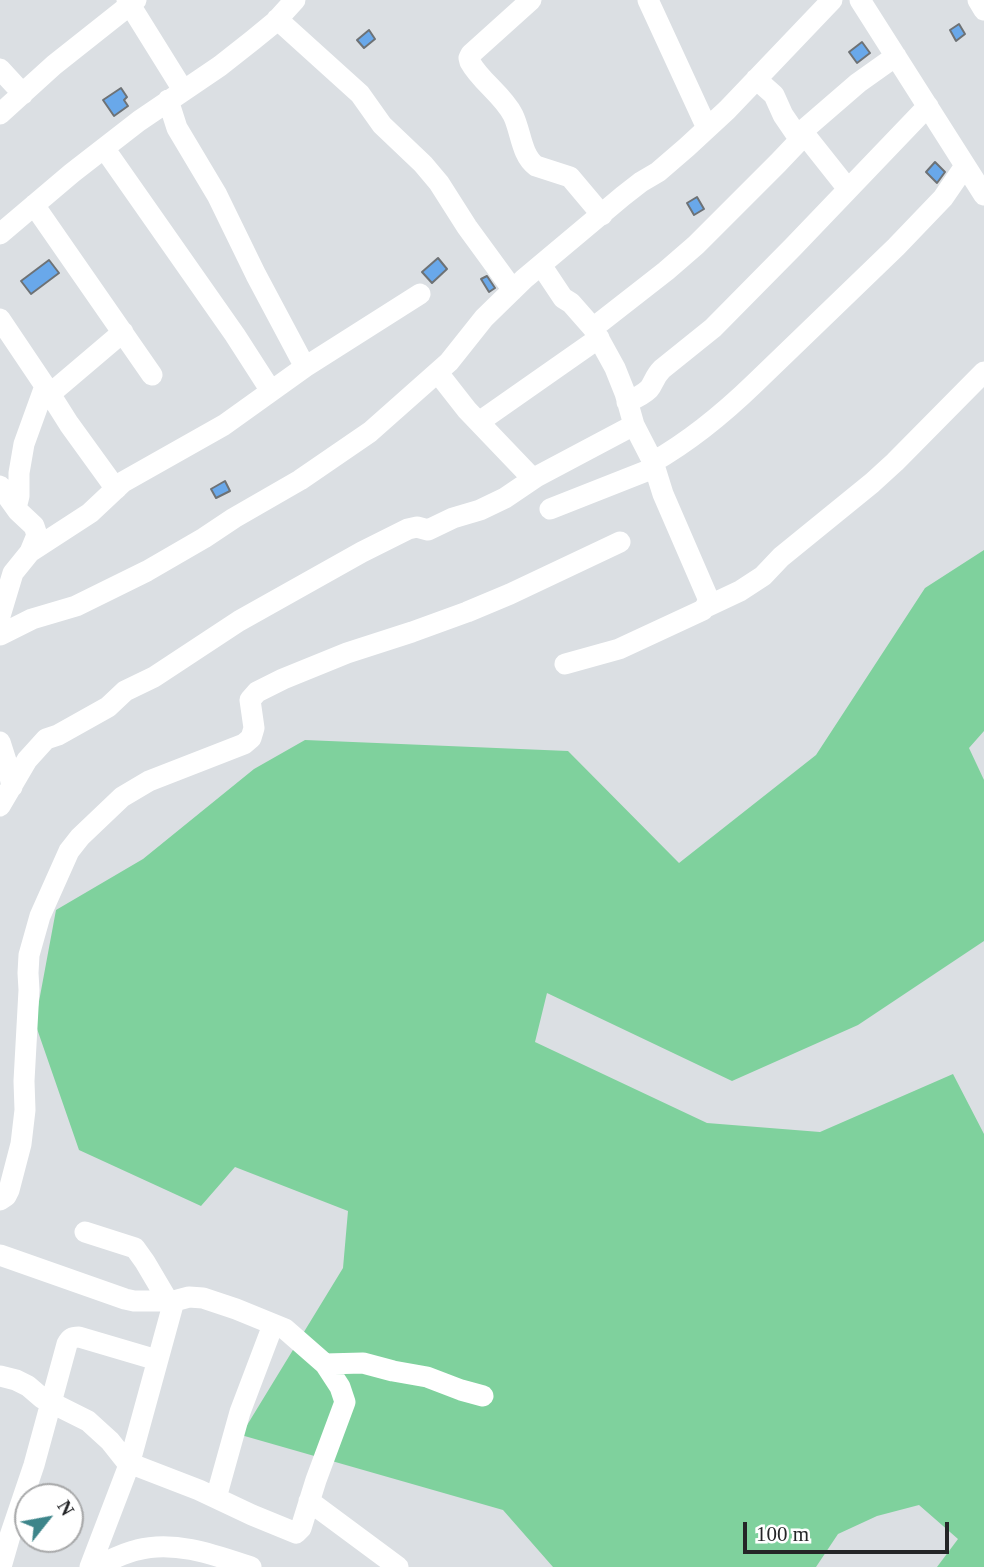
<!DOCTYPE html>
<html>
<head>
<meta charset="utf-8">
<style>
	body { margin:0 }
	#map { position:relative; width:984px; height:1567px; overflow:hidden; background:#dbdfe3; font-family:"Times New Roman",serif }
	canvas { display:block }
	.north { position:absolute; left:14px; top:1483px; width:70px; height:70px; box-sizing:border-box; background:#fff; border:2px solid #a7a8a9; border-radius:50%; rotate:59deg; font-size:19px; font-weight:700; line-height:28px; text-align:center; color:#242527 }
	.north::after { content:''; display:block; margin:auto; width:24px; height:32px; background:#3d858a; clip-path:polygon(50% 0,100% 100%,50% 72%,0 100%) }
	.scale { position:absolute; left:743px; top:1522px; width:206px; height:32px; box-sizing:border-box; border:4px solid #242527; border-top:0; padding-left:9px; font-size:21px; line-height:24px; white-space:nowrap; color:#242527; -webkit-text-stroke:5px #fff; paint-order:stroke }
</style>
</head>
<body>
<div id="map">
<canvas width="984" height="1567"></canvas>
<div class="north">N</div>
<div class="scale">100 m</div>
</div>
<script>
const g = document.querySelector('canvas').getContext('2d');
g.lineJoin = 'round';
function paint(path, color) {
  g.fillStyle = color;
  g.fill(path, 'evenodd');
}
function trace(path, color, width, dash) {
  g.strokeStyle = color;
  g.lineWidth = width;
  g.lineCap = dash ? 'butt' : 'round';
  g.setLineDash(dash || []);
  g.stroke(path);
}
paint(new Path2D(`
	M984,550V731L969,748L984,780V941L858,1025L732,1081L547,993L535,1042L707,1123L820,1132L953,1074L984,1134V1567H937L958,1539L919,1505L877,1516L838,1534L816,1567H553L503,1510L241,1435L343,1268L348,1211L235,1167L201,1206L79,1150L35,1023L56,910L143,859L254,769L305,740L568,751L679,863L816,755L925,588Z`), '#7fd19d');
const building = new Path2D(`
	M959,24L965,34L956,41L950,30Z
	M369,30L375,39L364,48L357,40Z
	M862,42L870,53L857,63L849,52Z
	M121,88L127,97L124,100L128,106L114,116L103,100Z
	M935,162L945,172L937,183L926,172Z
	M697,197L704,209L694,215L687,203Z
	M438,258L447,269L432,283L422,272Z
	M49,260L59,273L31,294L21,281Z
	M487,276L495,288L489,292L481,279Z
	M225,481L230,491L216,498L211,489Z`);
paint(building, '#69a8ea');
trace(building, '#6e7275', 2);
trace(new Path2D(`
	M127,0L183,90
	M531,0L471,54L469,58L470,62C481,82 502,94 513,115C521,131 521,155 536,166L570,177L602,215
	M648,0L707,128
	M860,0L984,195
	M978,0L984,10
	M277,19L360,94L382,125L423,164L439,183L467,227L513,290
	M0,69L23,94
	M756,79L774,95L783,115L798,137
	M168,100L177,128L217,195L256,275L305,367
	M0,114L54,65L136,0
	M802,131L848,189
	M104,148L235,335L271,391
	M34,205L152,375
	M0,234L72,173L139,121L220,66L253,40L275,22L295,0
	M541,265L563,298L571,303L593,328L615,368L625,393L634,425L653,462L663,494L708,598L707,604L703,610L619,649L565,664
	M0,319L45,386L24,444L19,473V496L16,508
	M593,328L666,271L696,245L778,163L797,143L799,134L858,83L896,56
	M438,373L467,410L533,479
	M45,386L69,424L116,489
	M50,394L123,332
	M627,402C634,399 643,395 649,389C654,383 654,377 662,369L713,328L793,247L928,106
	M479,422L599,338
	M653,462C690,441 724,413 755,383L896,247L943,198L965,166
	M0,486L18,511L34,526L37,535L30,552L13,573L0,616
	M550,509L654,468
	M30,552L90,513L123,482L224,425L305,367L420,294
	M706,607L740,591L763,576L781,557L872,483L895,462L984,372
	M0,635L32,619L76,606L147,571L204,538L234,518L300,480L370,432L449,362L484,318L524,279L623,196L641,182L658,172L687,147L727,110L832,0
	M0,742L8,767L12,787
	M0,806L27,760L46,739L58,735L108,707L125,691L154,677L239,621L362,552L408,529L417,527L428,530L453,518L480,510L505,498L536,477L634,425
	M0,1200L6,1196L9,1190L21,1144L25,1110L24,1081L29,990L28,973L29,955L40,916L69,851L80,837L122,797L149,781L244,744L251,738L254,728L250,700L257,692L283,679L347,653L412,632L467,612L510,594L620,542
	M85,1232L135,1248L145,1262L168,1301
	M0,1255L125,1299L134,1301H174L189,1297L203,1298L236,1309L285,1329L325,1364L340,1387L345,1402L316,1480L301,1528L296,1533L252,1515L199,1490L129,1463
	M325,1364L363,1363L393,1371L427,1377L461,1390L483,1396
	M0,1376L16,1380L28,1386L42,1398L88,1421L110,1441L129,1465
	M216,1498L240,1412L273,1325
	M309,1501L398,1567
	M1,1567L9,1539L34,1465L67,1344C70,1338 72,1337 79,1337L157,1360
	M90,1567L129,1465L174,1301
	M95,1567C109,1561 123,1553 137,1550C175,1540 215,1555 251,1567`), '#fff', 21);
</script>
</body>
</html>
